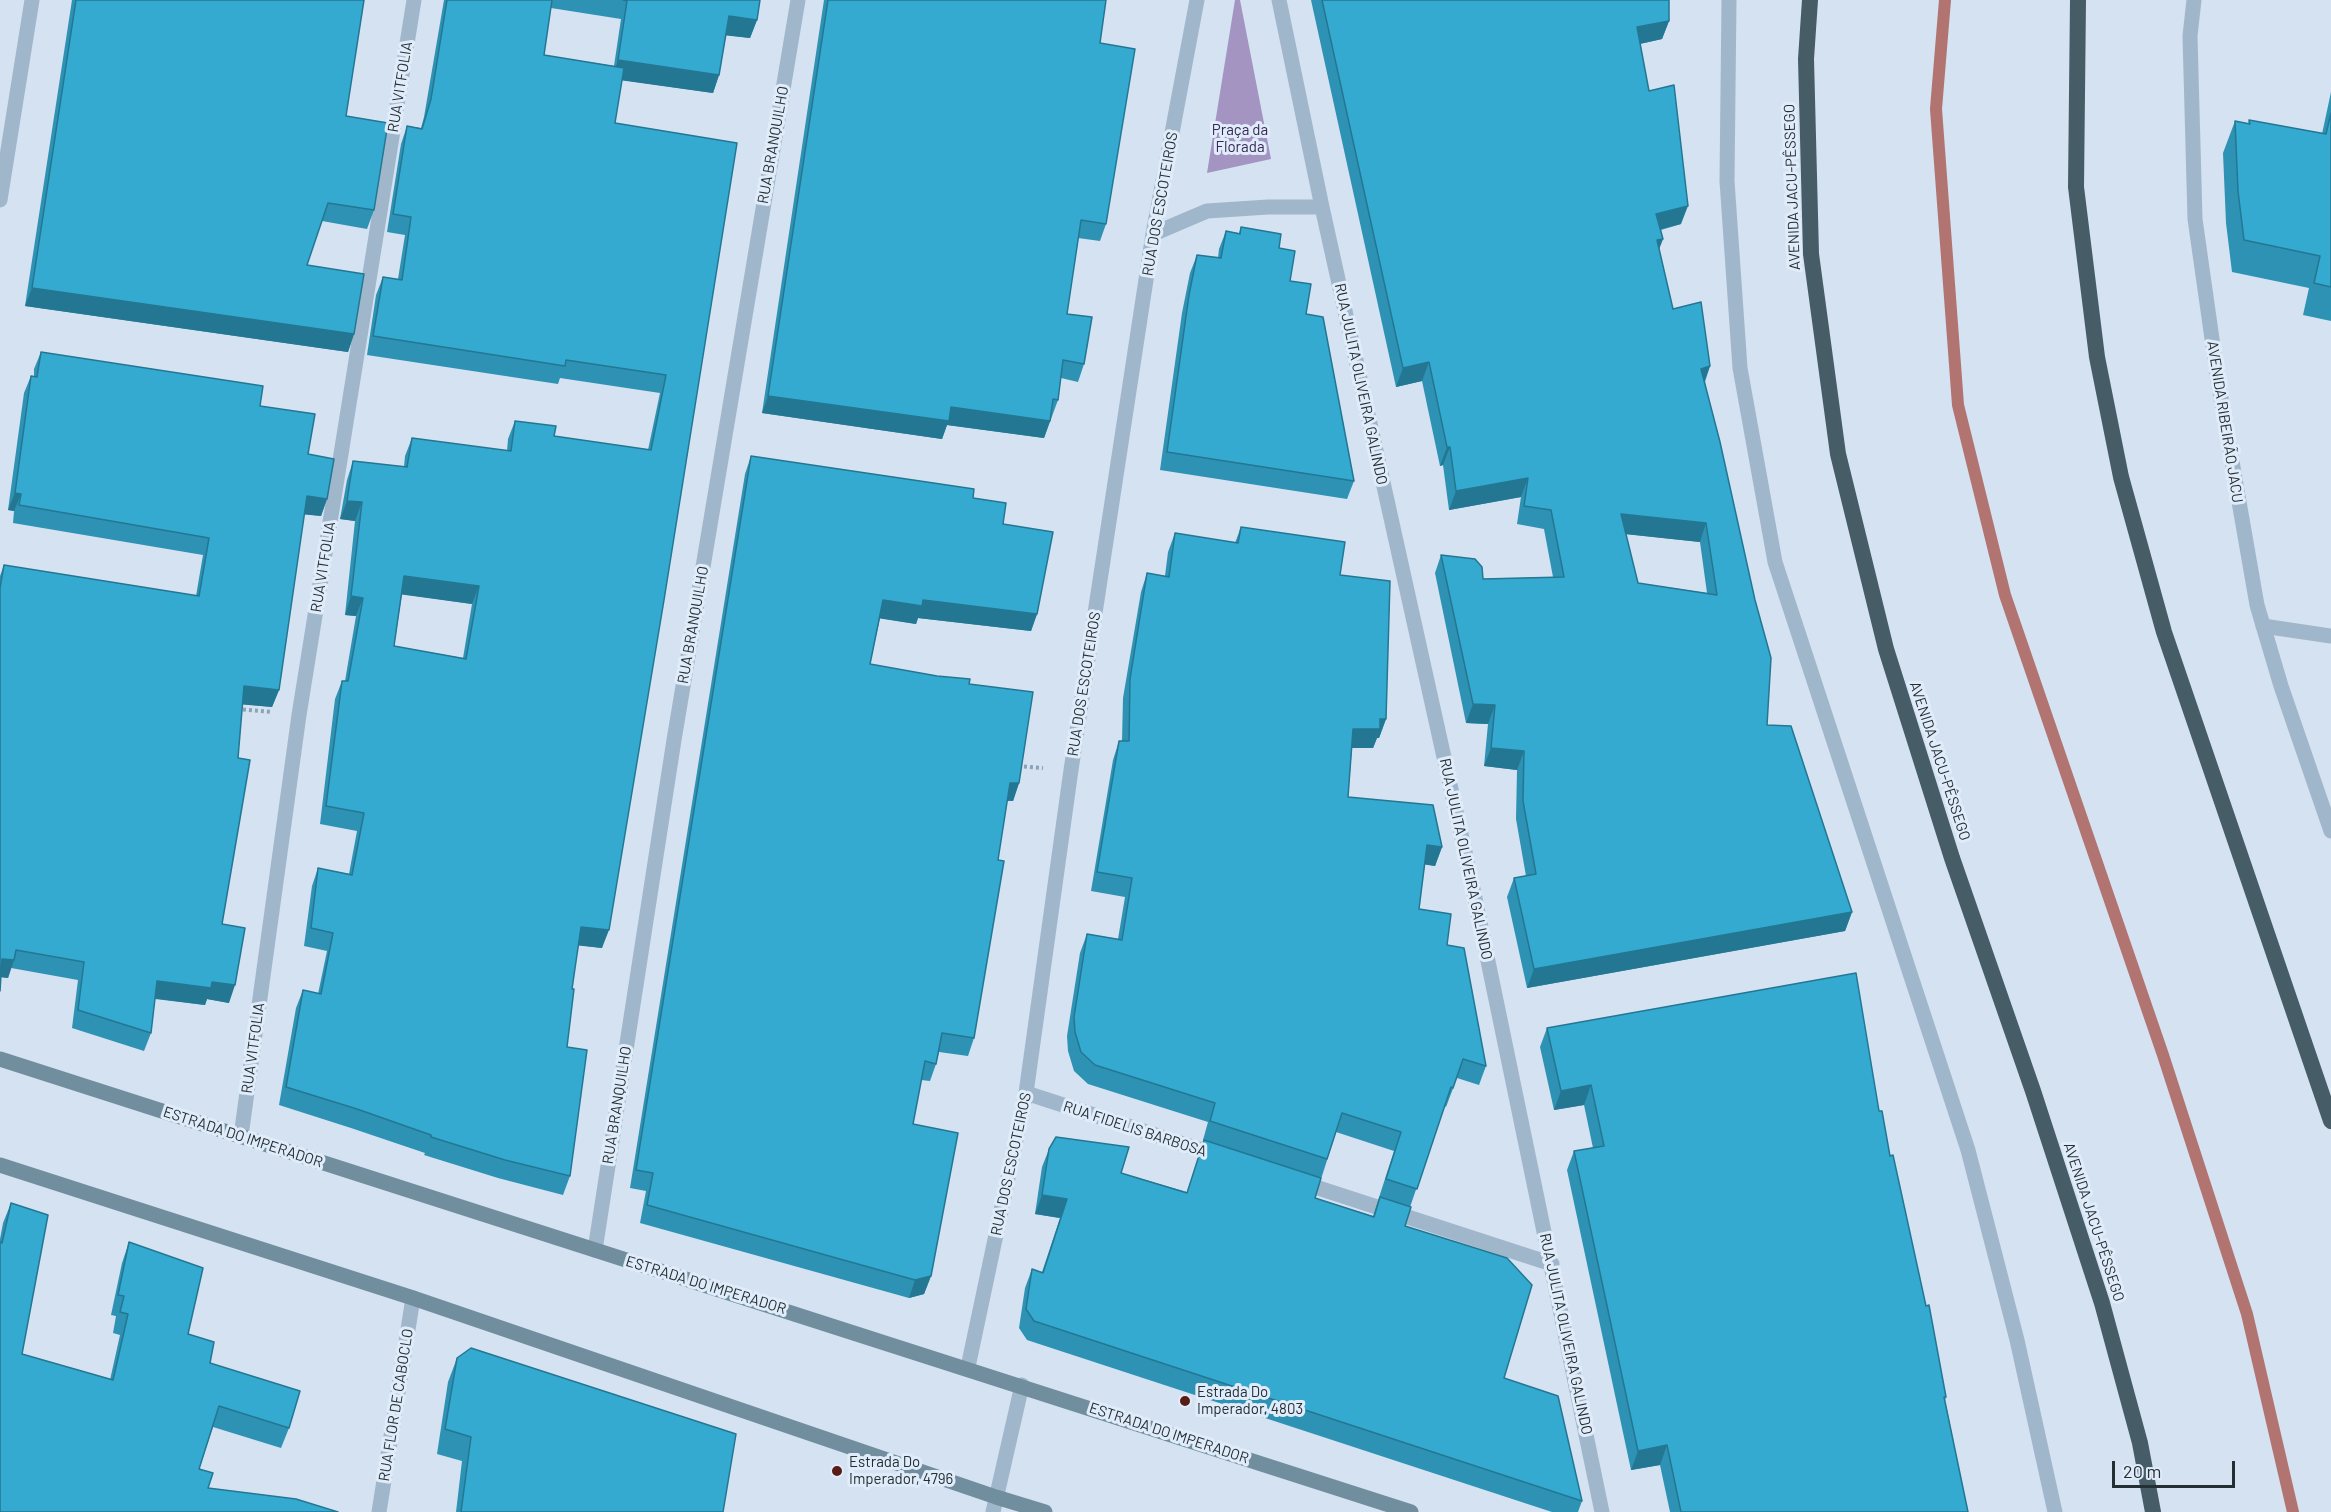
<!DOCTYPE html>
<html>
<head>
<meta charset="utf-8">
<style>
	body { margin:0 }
	#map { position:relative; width:2331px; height:1512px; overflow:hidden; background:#d4e2f2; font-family:Barlow,sans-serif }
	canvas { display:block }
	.scale { position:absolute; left:2112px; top:1461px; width:123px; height:27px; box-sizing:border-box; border:3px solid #242f34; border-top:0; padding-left:8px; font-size:18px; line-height:21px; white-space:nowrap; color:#242f34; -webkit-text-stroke:4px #e0ecfa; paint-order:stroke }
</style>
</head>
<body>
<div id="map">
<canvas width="2331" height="1512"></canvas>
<div class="scale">20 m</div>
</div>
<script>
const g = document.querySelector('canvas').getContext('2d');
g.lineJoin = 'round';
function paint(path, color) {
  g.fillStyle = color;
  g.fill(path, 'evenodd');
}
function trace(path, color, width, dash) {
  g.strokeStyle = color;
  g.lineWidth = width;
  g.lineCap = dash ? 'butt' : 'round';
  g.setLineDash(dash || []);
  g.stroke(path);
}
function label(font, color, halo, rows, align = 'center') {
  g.font = font + ' Barlow,sans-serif';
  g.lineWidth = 6;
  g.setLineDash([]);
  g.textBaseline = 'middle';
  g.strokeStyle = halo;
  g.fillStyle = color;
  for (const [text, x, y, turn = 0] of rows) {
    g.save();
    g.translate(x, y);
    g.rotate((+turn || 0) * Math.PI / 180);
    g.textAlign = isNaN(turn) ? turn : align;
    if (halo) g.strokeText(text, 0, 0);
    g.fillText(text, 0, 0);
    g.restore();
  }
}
paint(new Path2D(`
	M1235,0H1240L1271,159L1207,173Z`), '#a394c2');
trace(new Path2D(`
	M1945,0L1936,109L1958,405L2005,595L2163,1055L2247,1314L2293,1512`), '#b27471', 12);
trace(new Path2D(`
	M237,709L272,712
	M1018,766L1043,768`), '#8aa3b7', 4, [3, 3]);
trace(new Path2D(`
	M1279,0L1322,207L1471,879L1602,1512
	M0,200L32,0
	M1153,234L1207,211L1268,207H1322
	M2263,626L2331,636
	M1026,1093L1220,1156
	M241,1136L299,715L414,0
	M1300,1182L1552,1264
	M595,1250L674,740L798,0
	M968,1367L1026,1093L1071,770L1153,234L1197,0
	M379,1512L413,1298`), '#a0b7cb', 15);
trace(new Path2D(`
	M1729,0L1727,181L1740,368L1775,562L1968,1150L2017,1340L2055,1512
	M2194,0L2190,36L2195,219L2218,381L2257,605L2281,686L2331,831
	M993,1512L1022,1385`), '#a0b7cb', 15);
trace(new Path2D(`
	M0,1059C471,1210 942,1358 1411,1512
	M0,1165L413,1298L996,1497L1045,1512`), '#718e9e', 15);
trace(new Path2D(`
	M1810,0L1806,59L1811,254L1838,454L1886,649L1952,858L2033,1091L2102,1303L2140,1443L2153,1512
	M2078,0L2076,187L2097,357L2121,477L2164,632L2331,1121`), '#465c67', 16);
paint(new Path2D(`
	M72,0H364L346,116L374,210L367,229L322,221L307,265L354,334L348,352L25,306Z
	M444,0H760L757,20L750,38L726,35L719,75L713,93L622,80L615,123L737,143L602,948L578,945L572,989L567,1047L570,1176L563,1195L498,1178L424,1155L425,1153L351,1128L279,1105L296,1008L303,990L318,994L327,951L304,946L312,886L318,868L349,874L357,831L320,824L335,699L342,681H345L356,616L345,615L355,521L340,519L347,480L353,461L404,467L405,456L412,438L507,451L508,439L515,421L554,436L648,450L660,393L560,378L558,384L367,355L376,295L383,277L398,279L405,235L387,232L401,144L407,126L421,128L424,117ZM551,8L621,19L614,66L544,55ZM402,594L472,604L463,658L394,646Z
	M824,0H1106L1100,43L1106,224L1100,241L1078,238L1067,314L1084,364L1078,382L1061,378L1058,400L1044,438L947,425L942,439L762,413Z
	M1311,0H1669V21L1662,39L1640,44L1649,91L1681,224L1661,230L1663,239L1659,249L1673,309L1710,366L1705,382L1767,725L1852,912L1845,931L1527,988L1507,897L1514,878L1526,876L1516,819L1517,770L1484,766L1488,724L1466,723L1435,573L1441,555L1483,579L1553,577L1544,529L1517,524L1521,497L1449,510L1443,465L1440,466L1422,381L1396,387ZM1626,534L1700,542L1707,593L1638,583Z
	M2331,92V321L2303,315L2309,288L2232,272L2226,223L2223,153L2235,121L2248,124L2249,120L2322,134Z
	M1241,227L1279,248L1290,281L1306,314L1354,481L1347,499L1160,470L1182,313L1190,273L1197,255L1218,258L1219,249L1226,231L1239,233Z
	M41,352L260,406L308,454L327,499L321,516L304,514L279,690L272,707L242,704L222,924L229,1003L207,999L205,1005L155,999L151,1033L144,1051L72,1028L78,980L11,968L8,978L1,977L0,991V576L4,565L196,596L203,555L13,523L14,511L8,510L24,393L31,376H34V369Z
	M751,456L973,498L1003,524L1037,614L1031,631L918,618L916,624L880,618L870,664L969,684L1019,783L1013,801H1007L998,860L974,1038L968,1056L939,1052L936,1064L930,1081L921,1080L913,1124L931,1276L924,1294L909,1298L640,1223L646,1191L630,1188L745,474Z
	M1241,527L1340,575L1386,719L1379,738H1377L1373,748H1352L1348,797L1442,847L1435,866L1425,864L1419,909L1447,945L1486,1066L1479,1085L1457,1078L1446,1107L1445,1106L1410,1207L1405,1226L1582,1501L1578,1512H1552L1027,1340L1019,1328L1025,1288L1032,1269L1042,1272L1060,1218L1035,1214L1042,1167L1049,1149L1121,1173L1187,1192L1204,1141L1203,1140L1208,1122L1088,1084L1074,1071L1068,1051L1067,1036L1080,953L1087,934L1118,939L1125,897L1091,891L1113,760L1119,741H1122L1123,698L1141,592L1147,573L1165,576L1168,552L1175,533L1235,543ZM1336,1132L1394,1151L1373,1216L1315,1198Z
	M1547,1028L1879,1111L1890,1156L1946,1397L1945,1400L1968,1512H1670L1660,1465L1631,1470L1567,1170L1574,1151L1593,1148L1584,1105L1554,1110L1540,1047Z
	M11,1203L22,1354L110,1380L120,1335L113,1333L116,1316L111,1315L122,1263L129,1242L188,1334L210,1363L289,1428L281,1448L213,1427L199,1469L208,1488L0,1512V1239L3,1223Z
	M457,1358L723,1512H456L462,1461L437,1454L448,1382Z`), '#2d92b4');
paint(new Path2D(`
	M729,16L757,20L750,38L722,35Z
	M1669,21L1662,39L1630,46L1637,27Z
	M618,60L719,75L713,93L612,79Z
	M1688,206L1681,224L1650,232L1656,214Z
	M1663,239L1656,257L1657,240Z
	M32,288L354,334L348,352L25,306Z
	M1429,362L1422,381L1396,387L1403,368Z
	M1710,366L1703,385L1701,369Z
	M768,396L951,407L1050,421L1044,438L947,425L942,439L762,413Z
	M1447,447H1450L1443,465L1440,466Z
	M1528,478L1521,497L1449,510L1456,491Z
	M15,493L21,494L14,511L8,510Z
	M307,496L327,499L321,516L300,514Z
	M347,501L362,502L355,521L340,519Z
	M1621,514L1706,523L1700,542L1615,533Z
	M404,576L479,586L472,604L398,594Z
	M351,596L363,598L356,616L345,615Z
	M883,600H923L1037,614L1031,631L918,618L916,624L877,618Z
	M244,686L279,690L272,707L237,704Z
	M1473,704L1495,705L1488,724L1466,723Z
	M1380,719H1386L1379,738H1377L1373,748H1346L1353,729Z
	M1491,748L1524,751L1517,770L1484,766Z
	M1010,783H1019L1013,801L1003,800Z
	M1427,845L1442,847L1435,866L1421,864Z
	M1852,912L1845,931L1527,988L1534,969Z
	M581,927L609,930L602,948L574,945Z
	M2,959L14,960L8,978L0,977Z
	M157,981L212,982L235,985L229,1003L207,999L205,1005L151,998Z
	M1591,1085L1584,1105L1554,1110L1561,1091Z
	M1042,1195L1067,1199L1060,1218L1035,1214Z
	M931,1276L924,1294L909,1298L915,1280Z
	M1667,1445L1660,1465L1631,1470L1638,1451Z`), '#247792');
const building = new Path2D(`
	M76,0H364L346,116L388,123L374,210L328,203L307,265L364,274L354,334L32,288Z
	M447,0H552L544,55L624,68L615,123L737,143L664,600L609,930L581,927L572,989H574L567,1047L587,1050L570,1176L505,1160L431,1137V1135L357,1109L286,1087L303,990L321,994L333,933L311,928L318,868L352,875L364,813L326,806L342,681H348L363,598L351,596L362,502L347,501L353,461L407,467L412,438L511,451L515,421L556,426L554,436L651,450L666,375L566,360L565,366L373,336L383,277L402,280L411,217L393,214L407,126L422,129L431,99ZM404,576L479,586L466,659L394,646Z
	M623,0H760L757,20L729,16L719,75L618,60L627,1Z
	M828,0H1106L1100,43L1135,49L1106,224L1081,220L1067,314L1092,317L1084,364L1063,360L1058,400L1053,399L1050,421L951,407L949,421L768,396Z
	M1322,0H1669V21L1637,27L1649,91L1674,85L1688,206L1656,214L1663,239L1657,240L1673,309L1701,302L1710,366L1701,369L1720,442L1755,600L1771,658L1767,725L1791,726L1852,912L1534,969L1514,878L1536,874L1523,801L1524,751L1491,748L1495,705L1473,704L1441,555L1475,559L1482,567L1483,579L1564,577L1551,510L1524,506L1528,478L1456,491L1450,447H1447L1429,362L1403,368ZM1621,514L1706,523L1717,595L1638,583Z
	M2331,113V287L2314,283L2320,256L2244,240L2238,191L2235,121L2250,124L2249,120L2326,134Z
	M1241,227L1281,234L1279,248L1295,251L1290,281L1311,284L1306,314L1323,317L1354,481L1167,452L1189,295L1197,255L1221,258L1226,231L1240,234Z
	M41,352L263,386L260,406L315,414L308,454L334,459L327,499L307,496L279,690L244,686L238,758L250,760L222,924L245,928L235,985L212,982L211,988L157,981L151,1033L78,1010L84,962L16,950L14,960L2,959L0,991V588L4,565L199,596L209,538L19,505L21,494L15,493L31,376L37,377Z
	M751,456L974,489L973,498L1006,503L1003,524L1053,532L1037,614L923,600L922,606L883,600L870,664L937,676L970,679L969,684L1033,692L1019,783H1010L998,860L1004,861L974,1038L942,1033L936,1064L925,1061L913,1124L958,1133L931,1276L915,1280L647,1205L653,1173L636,1170Z
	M1241,527L1345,542L1340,575L1390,581L1386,719H1380V729H1353L1348,797L1433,805L1442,847L1427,845L1419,909L1451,914L1447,945L1464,948L1486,1066L1463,1059L1453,1088L1451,1087L1417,1189L1386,1179L1401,1132L1342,1113L1327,1159L1210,1121L1215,1103L1095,1065L1081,1052L1075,1032L1074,1017L1087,934L1122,940L1132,878L1097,872L1119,741H1129L1130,679L1147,573L1169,577L1175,533L1238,543Z
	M1856,973L1879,1111H1882L1890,1156L1893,1155L1926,1306L1929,1305L1946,1397H1944L1968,1512H1681L1667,1445L1638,1451L1574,1151L1604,1146L1591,1085L1561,1091L1547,1028Z
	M1056,1137L1129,1147L1121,1173L1187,1193L1204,1140L1321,1178L1315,1198L1374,1217L1380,1197L1411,1207L1405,1226L1507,1258L1532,1285L1504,1378L1558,1396L1582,1501L1034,1321L1026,1309L1032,1269L1043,1273L1067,1199L1042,1195L1049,1149Z
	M11,1203L48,1215L22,1354L113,1380L128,1314L120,1312L124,1296L118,1295L129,1242L203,1268L188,1334L214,1342L210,1363L300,1391L289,1428L219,1406L199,1469L213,1473L208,1488L296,1499L338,1512H0V1242L2,1243Z
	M471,1348L736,1434L723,1512H461L471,1437L445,1429L457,1358Z`);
paint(building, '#34aad1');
trace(building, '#247792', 1.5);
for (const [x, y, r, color] of [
	[1185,1401,6,"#581b16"],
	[837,1471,6,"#581b16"]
]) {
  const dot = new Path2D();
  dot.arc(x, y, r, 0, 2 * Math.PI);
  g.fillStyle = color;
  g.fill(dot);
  trace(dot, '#e0ecfa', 2);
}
label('15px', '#242f34', '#e0ecfa', [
	["RUA VITFOLIA",400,87,-81],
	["RUA BRANQUILHO",773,145,-80],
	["AVENIDA JACU-PÊSSEGO",1792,187,-92],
	["RUA DOS ESCOTEIROS",1160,204,-80],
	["RUA JULITA OLIVEIRA GALINDO",1361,384,78],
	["AVENIDA RIBEIRÃO JACU",2225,422,81],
	["RUA VITFOLIA",323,567,-81],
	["RUA BRANQUILHO",693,625,-80],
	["RUA DOS ESCOTEIROS",1084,684,-81],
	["AVENIDA JACU-PÊSSEGO",1940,761,72],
	["RUA JULITA OLIVEIRA GALINDO",1466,859,78],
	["RUA VITFOLIA",253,1048,-82],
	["RUA BRANQUILHO",617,1105,-81],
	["RUA FIDELIS BARBOSA",1135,1129,18],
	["ESTRADA DO IMPERADOR",243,1137,18],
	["RUA DOS ESCOTEIROS",1011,1164,-78],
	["AVENIDA JACU-PÊSSEGO",2094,1222,72],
	["ESTRADA DO IMPERADOR",706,1285,17],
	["RUA JULITA OLIVEIRA GALINDO",1566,1334,78],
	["RUA FLOR DE CABOCLO",396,1405,-81],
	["ESTRADA DO IMPERADOR",1169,1433,18]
]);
label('15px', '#372654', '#e0ecfa', [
	["Praça da",1240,130],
	["Florada",1240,147]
]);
label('15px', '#242f34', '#e0ecfa', [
	["Estrada Do",1197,1392],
	["Imperador, 4803",1197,1409],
	["Estrada Do",849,1462],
	["Imperador, 4796",849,1479]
], 'left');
</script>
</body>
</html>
